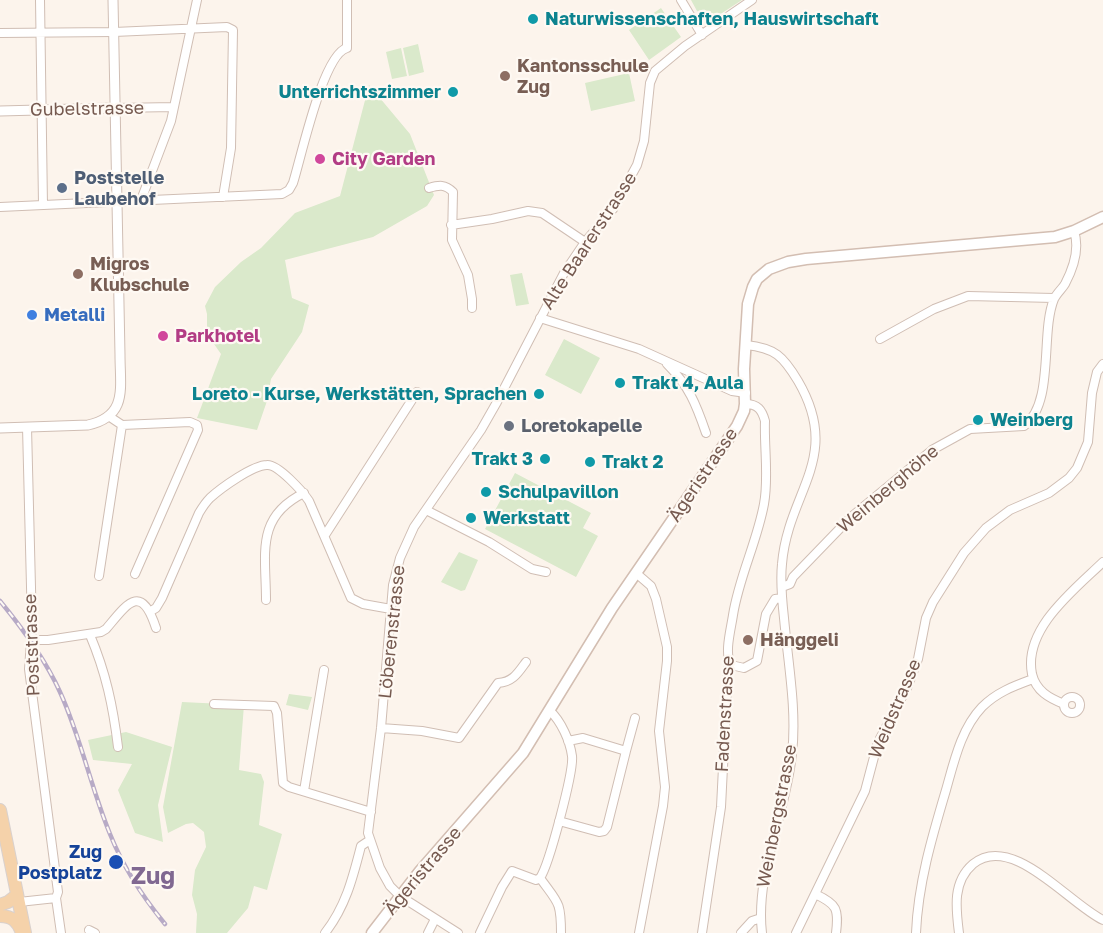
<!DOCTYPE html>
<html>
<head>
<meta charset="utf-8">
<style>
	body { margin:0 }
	canvas { display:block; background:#fcf4ec }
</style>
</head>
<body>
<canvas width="1103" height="933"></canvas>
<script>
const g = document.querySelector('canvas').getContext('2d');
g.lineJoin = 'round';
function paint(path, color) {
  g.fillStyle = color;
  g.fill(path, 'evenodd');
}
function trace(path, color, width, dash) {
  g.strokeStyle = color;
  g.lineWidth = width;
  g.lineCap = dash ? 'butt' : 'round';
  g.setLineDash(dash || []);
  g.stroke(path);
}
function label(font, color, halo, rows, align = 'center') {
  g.font = font + ' "Golos Text",sans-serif';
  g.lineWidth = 4.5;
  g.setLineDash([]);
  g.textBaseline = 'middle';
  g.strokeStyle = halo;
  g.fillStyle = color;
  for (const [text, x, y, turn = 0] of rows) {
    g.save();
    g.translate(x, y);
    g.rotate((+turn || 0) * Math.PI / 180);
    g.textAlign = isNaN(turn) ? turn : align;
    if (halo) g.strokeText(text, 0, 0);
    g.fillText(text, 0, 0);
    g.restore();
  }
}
paint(new Path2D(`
	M691,0H742L713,19L697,11Z
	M661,8L681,37L649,60L629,30Z
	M418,44L424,72L409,76L403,48Z
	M401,48L407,76L392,79L386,52Z
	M629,73L635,101L591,111L585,83Z
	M369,85L410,134L434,195L427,206L373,237L285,260L292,298L309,305L302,332L271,379L267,401L257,430L197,418L221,354L207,334V314L205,306L215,287L241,262L261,248L295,213L340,196Z
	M522,273L529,304L516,306L510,275Z
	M564,339L600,358L581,394L545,375Z
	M515,473L591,513L583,528L598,536L576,577L485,529Z
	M459,552L478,560L465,590L461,591L441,582Z
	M289,694L312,697L308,710L286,705Z
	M182,702L244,705L239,770L261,774L264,782L259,825L282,834L267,890L254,886L248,908L227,933H196L197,914L192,895L195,870L206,847L204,832L193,823L186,824L168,833L163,807Z
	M126,732L172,747L158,805L163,842L135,833L118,790L132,764L93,760L88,740Z`), '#dae9cb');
const minor = new Path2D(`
	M40,0L43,205
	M681,0L702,35
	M0,33L114,32L227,27L233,30L231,148L223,197
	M115,108L174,107
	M429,188C439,185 445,184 453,192L452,240L468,275L472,299V308
	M141,200L171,121L197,0
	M0,207L282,194L289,190L293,183C301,158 323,54 347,48V0
	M451,225L492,219L528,211L542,213L585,242
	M540,318L639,349L732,391L746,393
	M880,339L934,309L968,296L1054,298
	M746,345C775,348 783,356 798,381C843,458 788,491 782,564C780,582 782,600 784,618C788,663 797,710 792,754C786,815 755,872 762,933
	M667,364C689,386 696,404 706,433
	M122,425L190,422L197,425L198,430L135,574
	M27,427L32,627L29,669L58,892L56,898L61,933
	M426,510L489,542L532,569L546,572
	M325,535L417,392
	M636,573L651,586L656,599L667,647V661L659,731L665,787L663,806L639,933
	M99,576L122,425L110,417
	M782,587L790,584L793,577L851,517L932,450L970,429L1024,426C1055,403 1040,333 1054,299C1057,293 1062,289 1065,284C1074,267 1080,249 1074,231
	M266,600C266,554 255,517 304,493
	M151,611L156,608L162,598L199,513C202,508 206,502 210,498C221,488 253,465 267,465C278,464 303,492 309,501L351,598L363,604L391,609
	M90,635C106,673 113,706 118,747
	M31,640H48L101,632L106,629C127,604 141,582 156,628
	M731,665L744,668L757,661L766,614L775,599L782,598
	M1064 705a8 8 0 1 1 16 0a8 8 0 1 1-16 0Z
	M214,704L274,706L277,713L283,783L289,787L371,812
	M1064,704C1049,698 1036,691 1032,674C1023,629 1074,590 1103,562
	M381,728L422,731L459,738L498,683C513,682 518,673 526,662
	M568,741L583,738L626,751L635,718
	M304,791L324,670
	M559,821L599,832L604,831L607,827L626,751
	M540,878C549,865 574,771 572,756C570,741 561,721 550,711
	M815,894C837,904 839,909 836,933
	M19,902L56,898
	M89,930L95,933
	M325,933C346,906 353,877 361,846L370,840
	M428,933L435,919
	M458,933L400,896L390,886L380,868L368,833L381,728L393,585L400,558L414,527L481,430L497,402L564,273L585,242L613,209L637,165L644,141L650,83L655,71L685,46L752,0
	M480,933L502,887L512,871L536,880L540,878C558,903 561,901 561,933
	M702,933L721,807L728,668L731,665C724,653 731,629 733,615C739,577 757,542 764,504C769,477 764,449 765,421C762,410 758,404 745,404
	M741,933L752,921L761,918
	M796,933L865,791L878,742L907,688L918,659L926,618L933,602L964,553L986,528L1010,510L1049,493L1069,478L1077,468L1088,442L1092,393L1097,372L1103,364
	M916,933C918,884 932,837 946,790C954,762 961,729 982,707C997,692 1014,686 1033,679
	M959,933C956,909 952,882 973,864C1012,832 1069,904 1103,920`);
const tertiary = new Path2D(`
	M0,111L115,108
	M0,428L88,425C128,416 120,388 120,355L113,0`);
const secondary = new Path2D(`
	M372,933L420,871L523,753L612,608L737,426L744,411L745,404L744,369L748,304L753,287L757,279L769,269L788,262L806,259L1055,237L1074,231L1103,217`);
const primary = new Path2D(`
	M0,810L25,933
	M0,905L8,902L17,895
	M0,916C13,916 18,922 22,933`);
trace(minor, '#d0beb4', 10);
trace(tertiary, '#d0beb4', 11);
trace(secondary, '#d3beb2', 13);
trace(primary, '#d9d1ce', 14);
trace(minor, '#fff', 8);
trace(tertiary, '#fff', 9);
trace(secondary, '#fff', 10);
trace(primary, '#f5d2aa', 12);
const rail = new Path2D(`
	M0,601C23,629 45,659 60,692C81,738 91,788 110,834C123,867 142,896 165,924`);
trace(rail, '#b7aac6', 4.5);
trace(rail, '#fef9f3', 2, [7]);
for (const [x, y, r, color] of [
	[533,19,6,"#0f9aa8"],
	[505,76,6,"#8d6e63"],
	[453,92,6,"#0f9aa8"],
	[320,159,6,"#d1479c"],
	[62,188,6,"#5c6f8a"],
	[78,274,6,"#8d6e63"],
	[32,315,6,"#3f7fe0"],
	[163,336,6,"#d1479c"],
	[620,383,6,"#0f9aa8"],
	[539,394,6,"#0f9aa8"],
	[978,420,6,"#0f9aa8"],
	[509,426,6,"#6b7280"],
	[545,459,6,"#0f9aa8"],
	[590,462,6,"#0f9aa8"],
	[486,492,6,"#0f9aa8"],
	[471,518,6,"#0f9aa8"],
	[748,640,6,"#8d6e63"],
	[116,862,8,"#1a4fb4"]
]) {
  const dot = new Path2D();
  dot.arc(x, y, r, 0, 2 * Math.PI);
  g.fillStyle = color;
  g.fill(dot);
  trace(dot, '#fef9f3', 2);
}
label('bold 18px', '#0d838f', '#fef9f3', [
	["Naturwissenschaften, Hauswirtschaft",545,19],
	["Unterrichtszimmer",441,92,"right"],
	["Trakt 4, Aula",632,383],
	["Loreto - Kurse, Werkstätten, Sprachen",527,394,"right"],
	["Weinberg",990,420],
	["Trakt 3",533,459,"right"],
	["Trakt 2",602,462],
	["Schulpavillon",498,492],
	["Werkstatt",483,518]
], 'left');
label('bold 18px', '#785e54', '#fef9f3', [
	["Kantonsschule",517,66],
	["Zug",517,87],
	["Migros",90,264],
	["Klubschule",90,285],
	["Hänggeli",760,640]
], 'left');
label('18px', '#765a50', '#fef9f3', [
	["Gubelstrasse",87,109,-1],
	["Alte Baarerstrasse",589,241,-57],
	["Ägeristrasse",703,475,-56],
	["Weinberghöhe",888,489,-40],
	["Löberenstrasse",392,632,-84],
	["Poststrasse",32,645,-92],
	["Weidstrasse",895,709,-67],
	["Fadenstrasse",725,714,-87],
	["Weinbergstrasse",777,816,-79],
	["Ägeristrasse",423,871,-50]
]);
label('bold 18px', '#b23c85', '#fef9f3', [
	["City Garden",332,159],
	["Parkhotel",175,336]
], 'left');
label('bold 18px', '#4e5e75', '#fef9f3', [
	["Poststelle",74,178],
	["Laubehof",74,199]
], 'left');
label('bold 18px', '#366cbe', '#fef9f3', [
	["Metalli",44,315]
], 'left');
label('bold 18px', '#5b616d', '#fef9f3', [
	["Loretokapelle",521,426]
], 'left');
label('bold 18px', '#164399', '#fef9f3', [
	["Zug",102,852],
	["Postplatz",102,873]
], 'right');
label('bold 24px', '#806891', '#fef9f3', [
	["Zug",153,876]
]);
</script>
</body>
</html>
